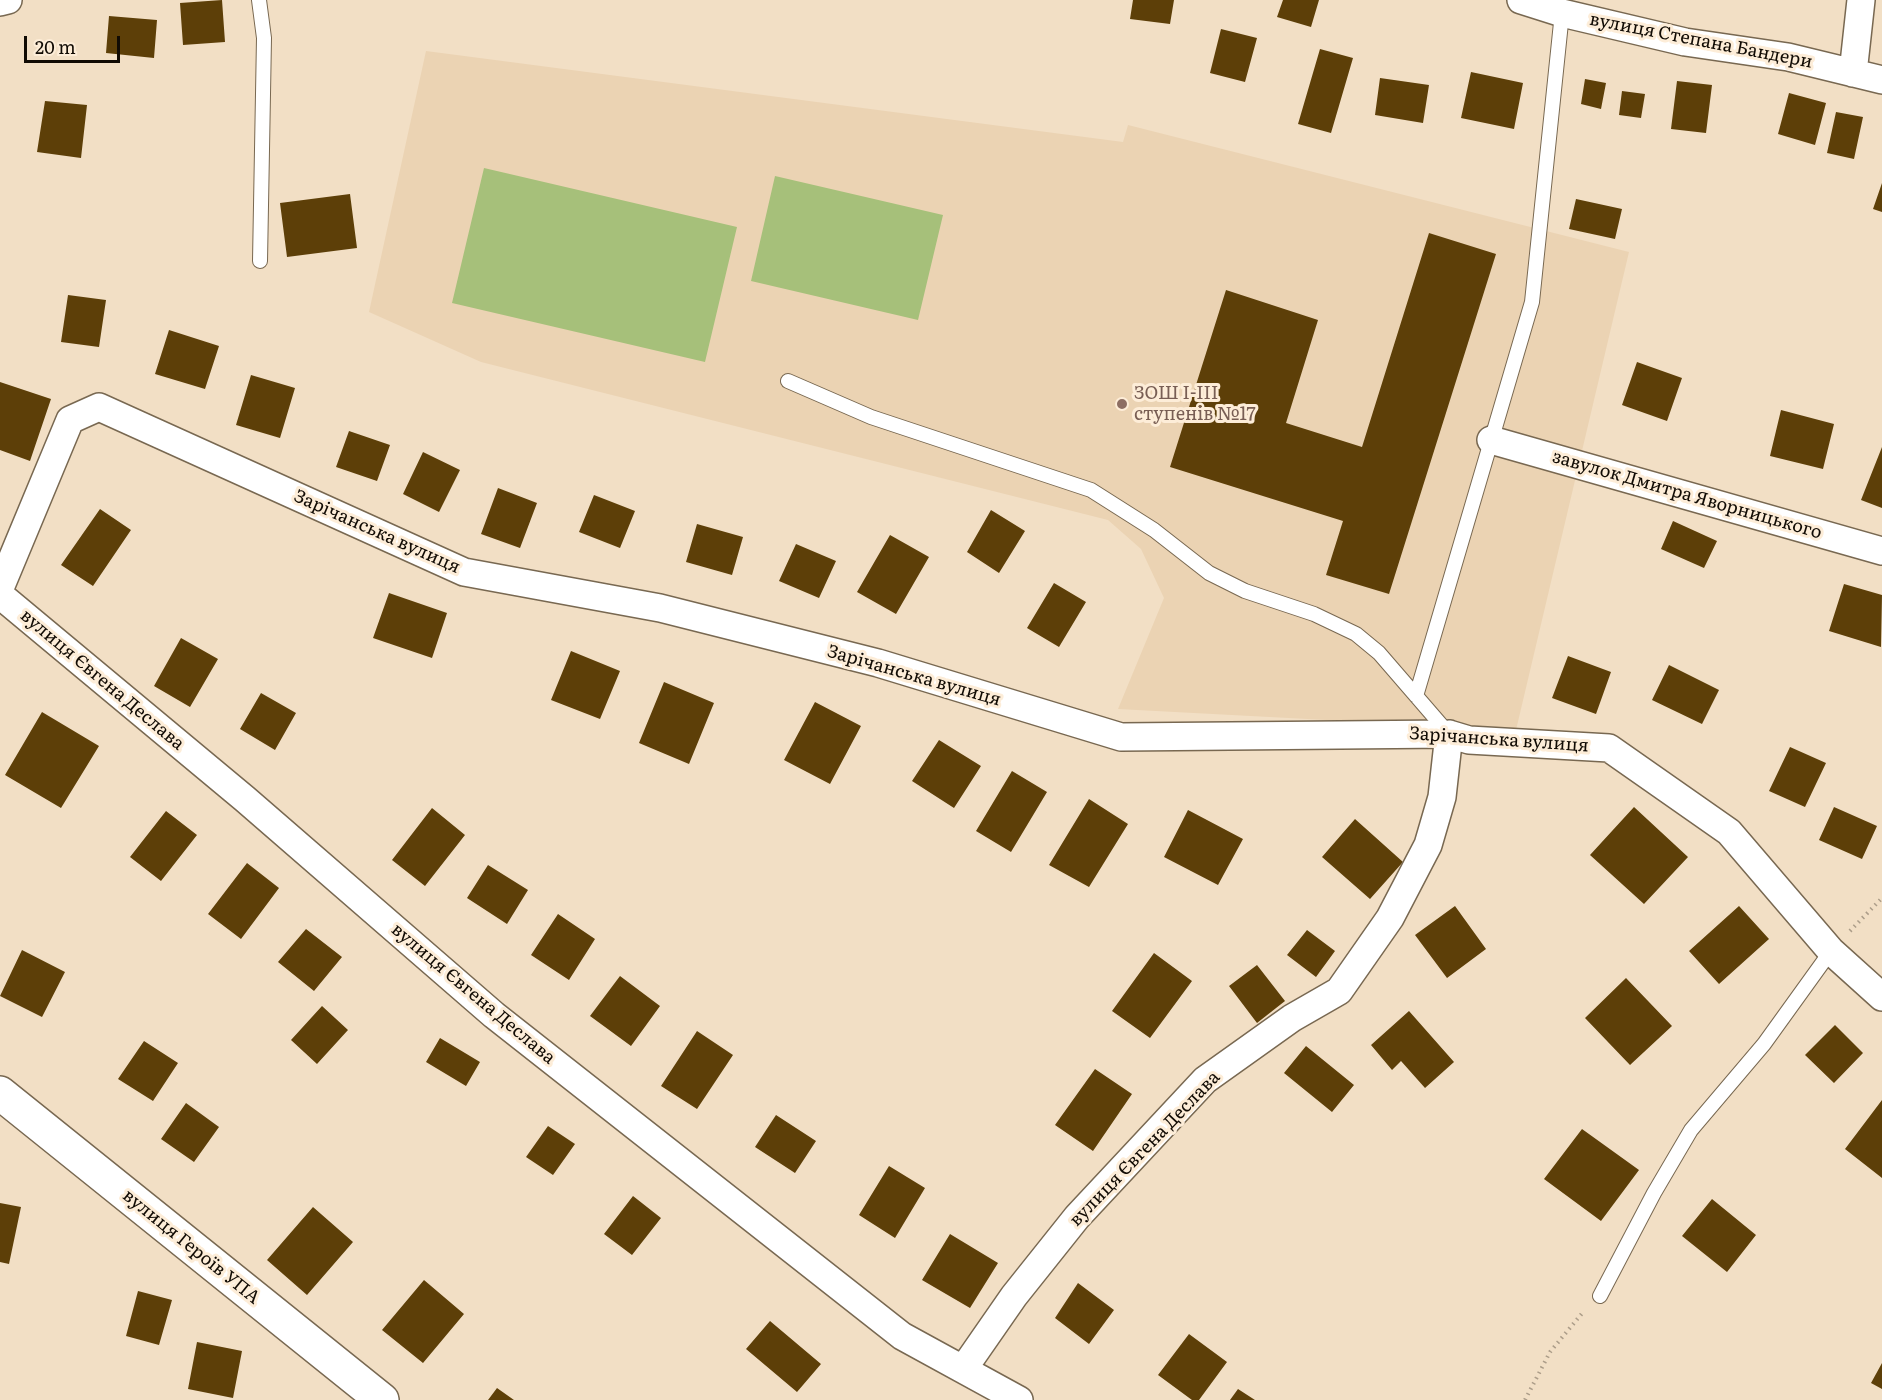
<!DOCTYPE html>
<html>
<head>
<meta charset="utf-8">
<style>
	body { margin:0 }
	#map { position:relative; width:1882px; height:1400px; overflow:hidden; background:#f2dfc5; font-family:Literata,serif }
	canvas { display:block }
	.scale { position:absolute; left:24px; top:36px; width:96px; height:27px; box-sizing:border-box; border:3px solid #110b04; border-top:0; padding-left:8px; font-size:18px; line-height:21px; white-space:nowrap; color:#110b04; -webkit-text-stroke:4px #fdedd8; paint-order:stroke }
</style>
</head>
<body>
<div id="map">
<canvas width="1882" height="1400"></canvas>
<div class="scale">20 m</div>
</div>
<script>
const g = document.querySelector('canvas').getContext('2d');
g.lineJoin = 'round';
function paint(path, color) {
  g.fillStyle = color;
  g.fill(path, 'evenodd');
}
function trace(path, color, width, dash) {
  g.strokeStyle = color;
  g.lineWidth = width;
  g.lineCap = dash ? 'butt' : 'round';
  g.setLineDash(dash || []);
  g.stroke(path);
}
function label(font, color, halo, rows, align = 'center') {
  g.font = font + ' Literata,serif';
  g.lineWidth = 6;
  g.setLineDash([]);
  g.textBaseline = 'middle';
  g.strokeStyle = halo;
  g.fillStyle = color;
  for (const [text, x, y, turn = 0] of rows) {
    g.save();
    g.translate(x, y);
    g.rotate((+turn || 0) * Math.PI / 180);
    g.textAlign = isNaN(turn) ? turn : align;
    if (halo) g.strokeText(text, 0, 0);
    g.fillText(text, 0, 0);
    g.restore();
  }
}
paint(new Path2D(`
	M426,51L1123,142L1128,125L1629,252L1516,730L1118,709L1164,598L1141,549L1108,520L481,362L369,312Z`), '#ebd3b3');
paint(new Path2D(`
	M484,168L737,227L705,362L452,303Z
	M775,176L943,215L918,320L751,281Z`), '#a6c07a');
paint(new Path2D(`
	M222,0L225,42L183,45L180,3Z
	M1133,0H1174L1170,24L1130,19Z
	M1283,0H1319L1311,27L1277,17Z
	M109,16L157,20L154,58L106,53Z
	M1221,29L1257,38L1245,82L1210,73Z
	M1320,49L1353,58L1331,133L1298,124Z
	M1471,72L1523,83L1514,129L1461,118Z
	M1380,78L1429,85L1423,123L1375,115Z
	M1585,79L1606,83L1601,109L1581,104Z
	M1677,81L1712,85L1706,133L1671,129Z
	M1622,91L1645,94L1641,118L1619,115Z
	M1789,93L1826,103L1815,145L1778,134Z
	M45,101L87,105L81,158L37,152Z
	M1836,112L1863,117L1854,159L1827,153Z
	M1882,183V212L1873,209Z
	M350,194L357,248L287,257L280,203Z
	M1576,199L1622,209L1615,239L1569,229Z
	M1429,233L1496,254L1389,594L1326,575L1343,521L1170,467L1226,290L1318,320L1286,423L1362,447Z
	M68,295L106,300L99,347L61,342Z
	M169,330L219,346L205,389L155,374Z
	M1637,362L1682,378L1667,421L1622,405Z
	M251,375L295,388L280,438L236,425Z
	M0,382L51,399L30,461L0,450Z
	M1781,410L1834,424L1823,469L1770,456Z
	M349,431L390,445L377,481L336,467Z
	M1882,447V508L1861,500Z
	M423,452L460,470L439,512L403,494Z
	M498,488L537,503L520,548L481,534Z
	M594,495L635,511L620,548L579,532Z
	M100,509L131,530L93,586L61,565Z
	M991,510L1025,531L999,573L967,552Z
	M1673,521L1717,541L1704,568L1661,549Z
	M697,524L743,537L732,575L686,562Z
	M890,535L929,557L896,614L857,592Z
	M796,544L836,561L819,598L779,581Z
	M1054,583L1086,602L1059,647L1027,628Z
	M1844,584L1882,595L1881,647L1829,631Z
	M389,593L447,613L432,658L373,638Z
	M181,638L218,659L190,707L154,686Z
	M571,651L620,671L600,719L551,700Z
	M1568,656L1611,672L1596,714L1552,698Z
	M1669,665L1719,690L1702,724L1652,700Z
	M664,682L714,703L689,764L639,743Z
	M261,693L296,713L275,750L240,729Z
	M815,702L861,726L830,784L784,760Z
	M42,712L99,746L61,808L5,775Z
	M939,740L981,766L954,808L912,781Z
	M1790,747L1826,763L1805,807L1769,791Z
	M1012,771L1047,792L1011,852L976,831Z
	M1089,799L1128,824L1089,887L1049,865Z
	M1634,807L1688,857L1644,904L1590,855Z
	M1834,807L1877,826L1862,859L1819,840Z
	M432,808L465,835L425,886L392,860Z
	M1188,810L1243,839L1218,885L1164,857Z
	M166,811L197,835L161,881L130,857Z
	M1355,819L1403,862L1370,899L1322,857Z
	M247,863L279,888L241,939L208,914Z
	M488,865L528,890L507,924L467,898Z
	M1455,906L1486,949L1447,978L1415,935Z
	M1739,906L1769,939L1719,984L1689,951Z
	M558,914L595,939L569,980L531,955Z
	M306,929L342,957L314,991L278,962Z
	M1307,930L1335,951L1316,977L1287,955Z
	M22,950L65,972L42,1017L0,996Z
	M1154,953L1192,981L1150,1038L1112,1011Z
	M1257,965L1285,1001L1257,1023L1229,986Z
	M620,976L660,1006L631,1046L590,1016Z
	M1626,978L1672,1026L1630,1065L1585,1018Z
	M322,1006L348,1030L317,1064L291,1040Z
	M1409,1011L1454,1062L1425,1088L1401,1061L1392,1070L1371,1045Z
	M1835,1025L1863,1053L1834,1083L1805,1055Z
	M697,1031L733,1055L697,1109L661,1086Z
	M440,1038L480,1062L466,1086L426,1062Z
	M144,1041L178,1063L153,1101L118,1079Z
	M1306,1046L1354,1085L1332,1112L1284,1073Z
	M1095,1069L1132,1094L1093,1151L1055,1125Z
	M1882,1100V1178L1845,1149Z
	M186,1103L219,1127L194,1162L161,1139Z
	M776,1115L816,1141L795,1173L755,1147Z
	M548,1126L575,1144L553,1175L526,1157Z
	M1582,1129L1639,1170L1601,1221L1544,1179Z
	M889,1166L925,1188L895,1238L859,1215Z
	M633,1196L661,1218L632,1255L604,1234Z
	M1712,1199L1756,1235L1727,1272L1682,1236Z
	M0,1203L21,1207L9,1264L0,1262Z
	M313,1207L353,1242L307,1295L267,1260Z
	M950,1234L998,1263L970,1308L922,1280Z
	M424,1280L464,1314L423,1363L382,1330Z
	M1078,1283L1114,1310L1089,1344L1055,1318Z
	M138,1291L172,1300L159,1345L126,1336Z
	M770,1321L821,1364L797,1392L746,1349Z
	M1189,1334L1227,1362L1199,1400H1192L1158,1375Z
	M197,1342L242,1351L233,1398L188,1389Z
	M1882,1363V1389L1871,1383Z
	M497,1388L514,1400H488Z
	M1238,1389L1255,1400H1230Z`), '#5d3f08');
const lane = new Path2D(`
	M259,0L264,38L260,261
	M788,381L871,417L1091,490L1154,530L1209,573L1245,591L1314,614L1356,634L1379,653L1449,734
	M1416,696L1532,302L1562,13
	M1600,1296L1654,1193L1691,1130L1764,1044L1831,951`);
const street = new Path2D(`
	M1521,0L1562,13L1685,42L1788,57L1882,80
	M0,2L8,0
	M1853,73L1861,0
	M1491,440L1882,551
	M0,588L70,420L99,407L464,572L660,608L878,663L1121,737L1449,734L1469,740L1609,748L1729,832L1831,951L1882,997
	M0,595L245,799L494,1015L902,1336L1019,1400
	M964,1368L1014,1296L1077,1217L1205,1080L1292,1018L1339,991L1390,918L1428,845L1442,797L1449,734`);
const secondary = new Path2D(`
	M0,1093L382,1400`);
trace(lane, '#786851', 16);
trace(street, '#786851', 30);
trace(secondary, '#786851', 36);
trace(new Path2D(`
	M1850,931L1882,898
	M1525,1400L1550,1352L1584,1311`), '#ac9d89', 4, [1.5, 4.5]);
trace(lane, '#fff', 14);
trace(street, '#fff', 27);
trace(secondary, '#fff', 33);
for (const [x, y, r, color] of [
	[1122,404,6,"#8d6e63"]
]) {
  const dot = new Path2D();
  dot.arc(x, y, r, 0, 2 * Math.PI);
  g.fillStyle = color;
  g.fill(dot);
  trace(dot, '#fdedd8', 2);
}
label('18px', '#110b04', '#fdedd8', [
	["вулиця Степана Бандери",1701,41,11],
	["завулок Дмитра Яворницького",1687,495,16],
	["Зарічанська вулиця",377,532,24],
	["Зарічанська вулиця",914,676,16],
	["вулиця Євгена Деслава",102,680,40],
	["Зарічанська вулиця",1499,740,4],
	["вулиця Євгена Деслава",473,994,40],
	["вулиця Євгена Деслава",1145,1149,-46],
	["вулиця Героїв УПА",191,1247,39]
]);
label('18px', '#785e54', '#fdedd8', [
	["ЗОШ І-ІІІ",1134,394],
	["ступенів №17",1134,415]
], 'left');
</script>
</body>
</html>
